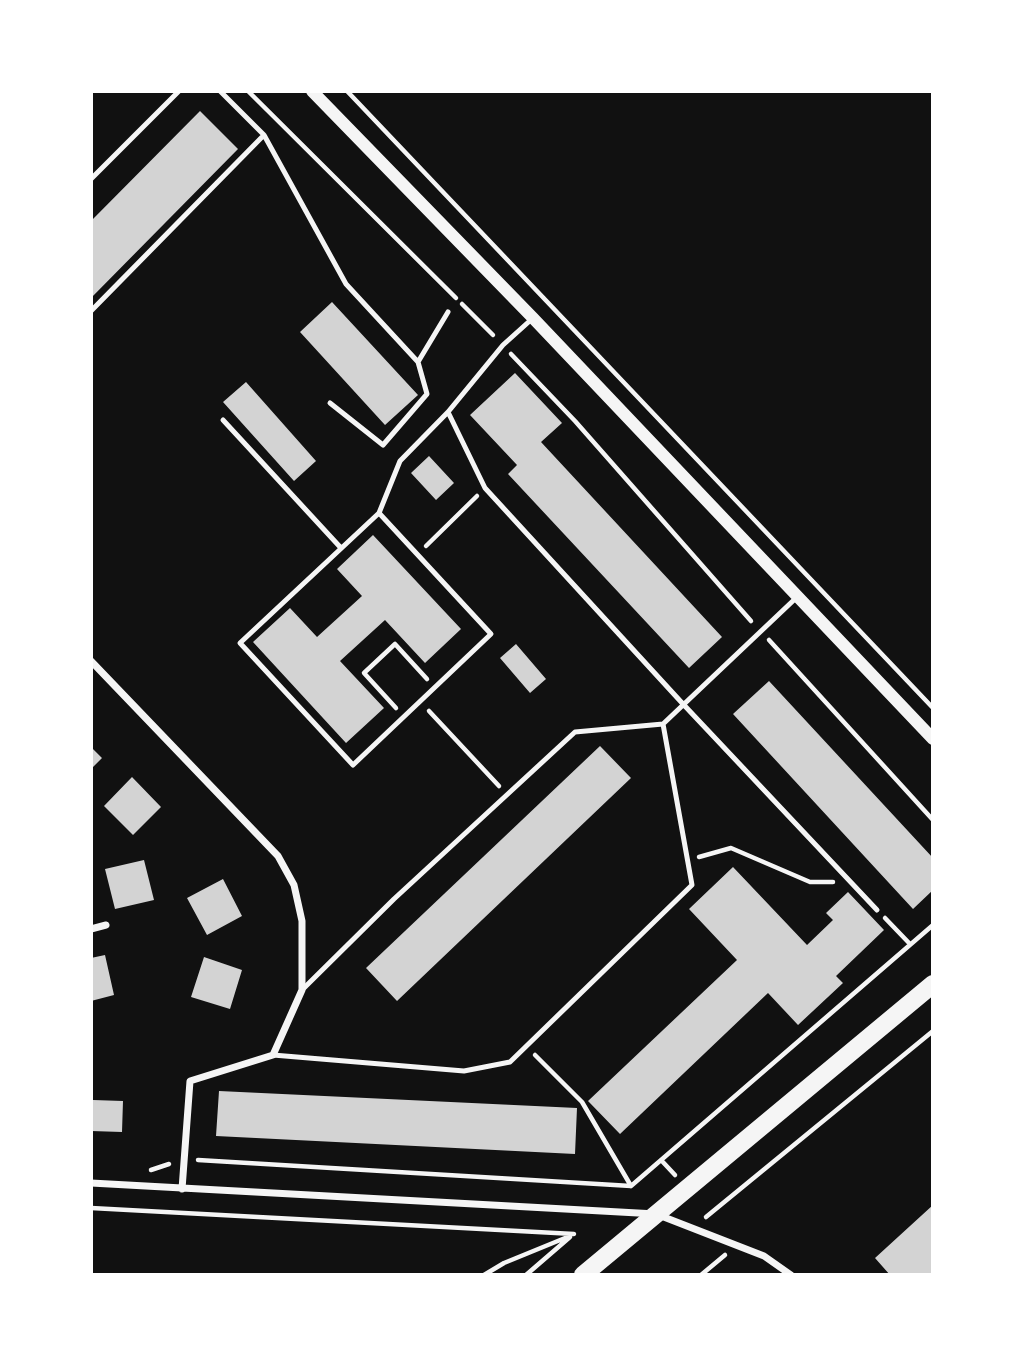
<!DOCTYPE html>
<html>
<head>
<meta charset="utf-8">
<style>
	body { margin:0 }
	#map { position:relative; width:1024px; height:1366px; overflow:hidden; background:#111; font-family:"Playfair Display",serif }
	canvas { display:block }
	.frame { position:absolute; inset:0; border:93px solid #fff; pointer-events:none }
</style>
</head>
<body>
<div id="map">
<canvas width="1024" height="1366"></canvas>
<div class="frame"></div>
</div>
<script>
const g = document.querySelector('canvas').getContext('2d');
g.lineJoin = 'round';
function paint(path, color) {
  g.fillStyle = color;
  g.fill(path, 'evenodd');
}
function trace(path, color, width, dash) {
  g.strokeStyle = color;
  g.lineWidth = width;
  g.lineCap = dash ? 'butt' : 'round';
  g.setLineDash(dash || []);
  g.stroke(path);
}
paint(new Path2D(`
	M200,111L238,149L91,298V221Z
	M332,302L418,395L385,425L300,332Z
	M515,373L562,423L541,442L722,637L689,668L508,474L517,465L470,415Z
	M246,382L316,461L294,481L223,402Z
	M429,456L454,483L436,500L411,473Z
	M373,535L461,629L425,663L385,620L340,661L384,708L346,743L253,642L290,608L317,637L362,596L337,569Z
	M516,644L546,679L530,693L500,658Z
	M769,681L933,858V890L913,909L733,714Z
	M600,746L631,778L397,1001L366,968Z
	M91,747L102,758L91,769Z
	M132,777L161,807L133,835L104,806Z
	M144,860L154,900L115,909L105,869Z
	M733,867L807,945L833,920L826,913L848,892L884,930L836,976L843,983L798,1025L768,993L620,1134L588,1101L737,960L689,909Z
	M223,879L242,916L207,935L187,898Z
	M105,955L114,995L91,1001V958Z
	M204,957L242,970L230,1009L191,997Z
	M219,1091L577,1108L575,1154L216,1136Z
	M93,1100L123,1101L122,1132L91,1131Z
	M933,1205V1275H890L875,1258Z`), '#d3d3d3');
trace(new Path2D(`
	M248,91L456,298
	M347,91L933,708
	M462,304L493,335
	M511,354L575,421L751,621
	M426,546L477,496
	M769,640L933,820
	M396,708L364,673L395,644L427,679
	M429,711L499,786
	M699,857L731,848L810,882H833
	M885,918L910,944
	M198,1160L631,1186L582,1102L535,1055
	M661,1160L675,1175
	M151,1170L169,1164
	M631,1186L933,925
	M91,1208L574,1234
	M706,1217L933,1031
	M484,1275L504,1263L570,1236
	M526,1275L570,1237
	M701,1275L725,1255`), '#f5f5f5', 4.5);
trace(new Path2D(`
	M264,135L346,284L418,362L427,394L383,445L330,403
	M91,179L179,91
	M91,311L264,135L220,91
	M533,318L503,345L448,412L485,488L683,704L877,910
	M418,362L448,312
	M223,420L341,548
	M379,513L491,634L353,765L240,643L379,513L400,461L448,412
	M302,990L394,899L575,732L663,724L796,598
	M273,1055L464,1071L510,1062L692,885L663,724`), '#f5f5f5', 5);
trace(new Path2D(`
	M91,661L278,856L294,885L302,921V990L273,1055L190,1081L182,1189
	M91,929L106,925
	M91,1183L656,1214L764,1256L791,1275`), '#f5f5f5', 7);
trace(new Path2D(`
	M312,91L533,318L933,739`), '#f5f5f5', 12);
trace(new Path2D(`
	M583,1275L933,984`), '#f5f5f5', 18);
</script>
</body>
</html>
